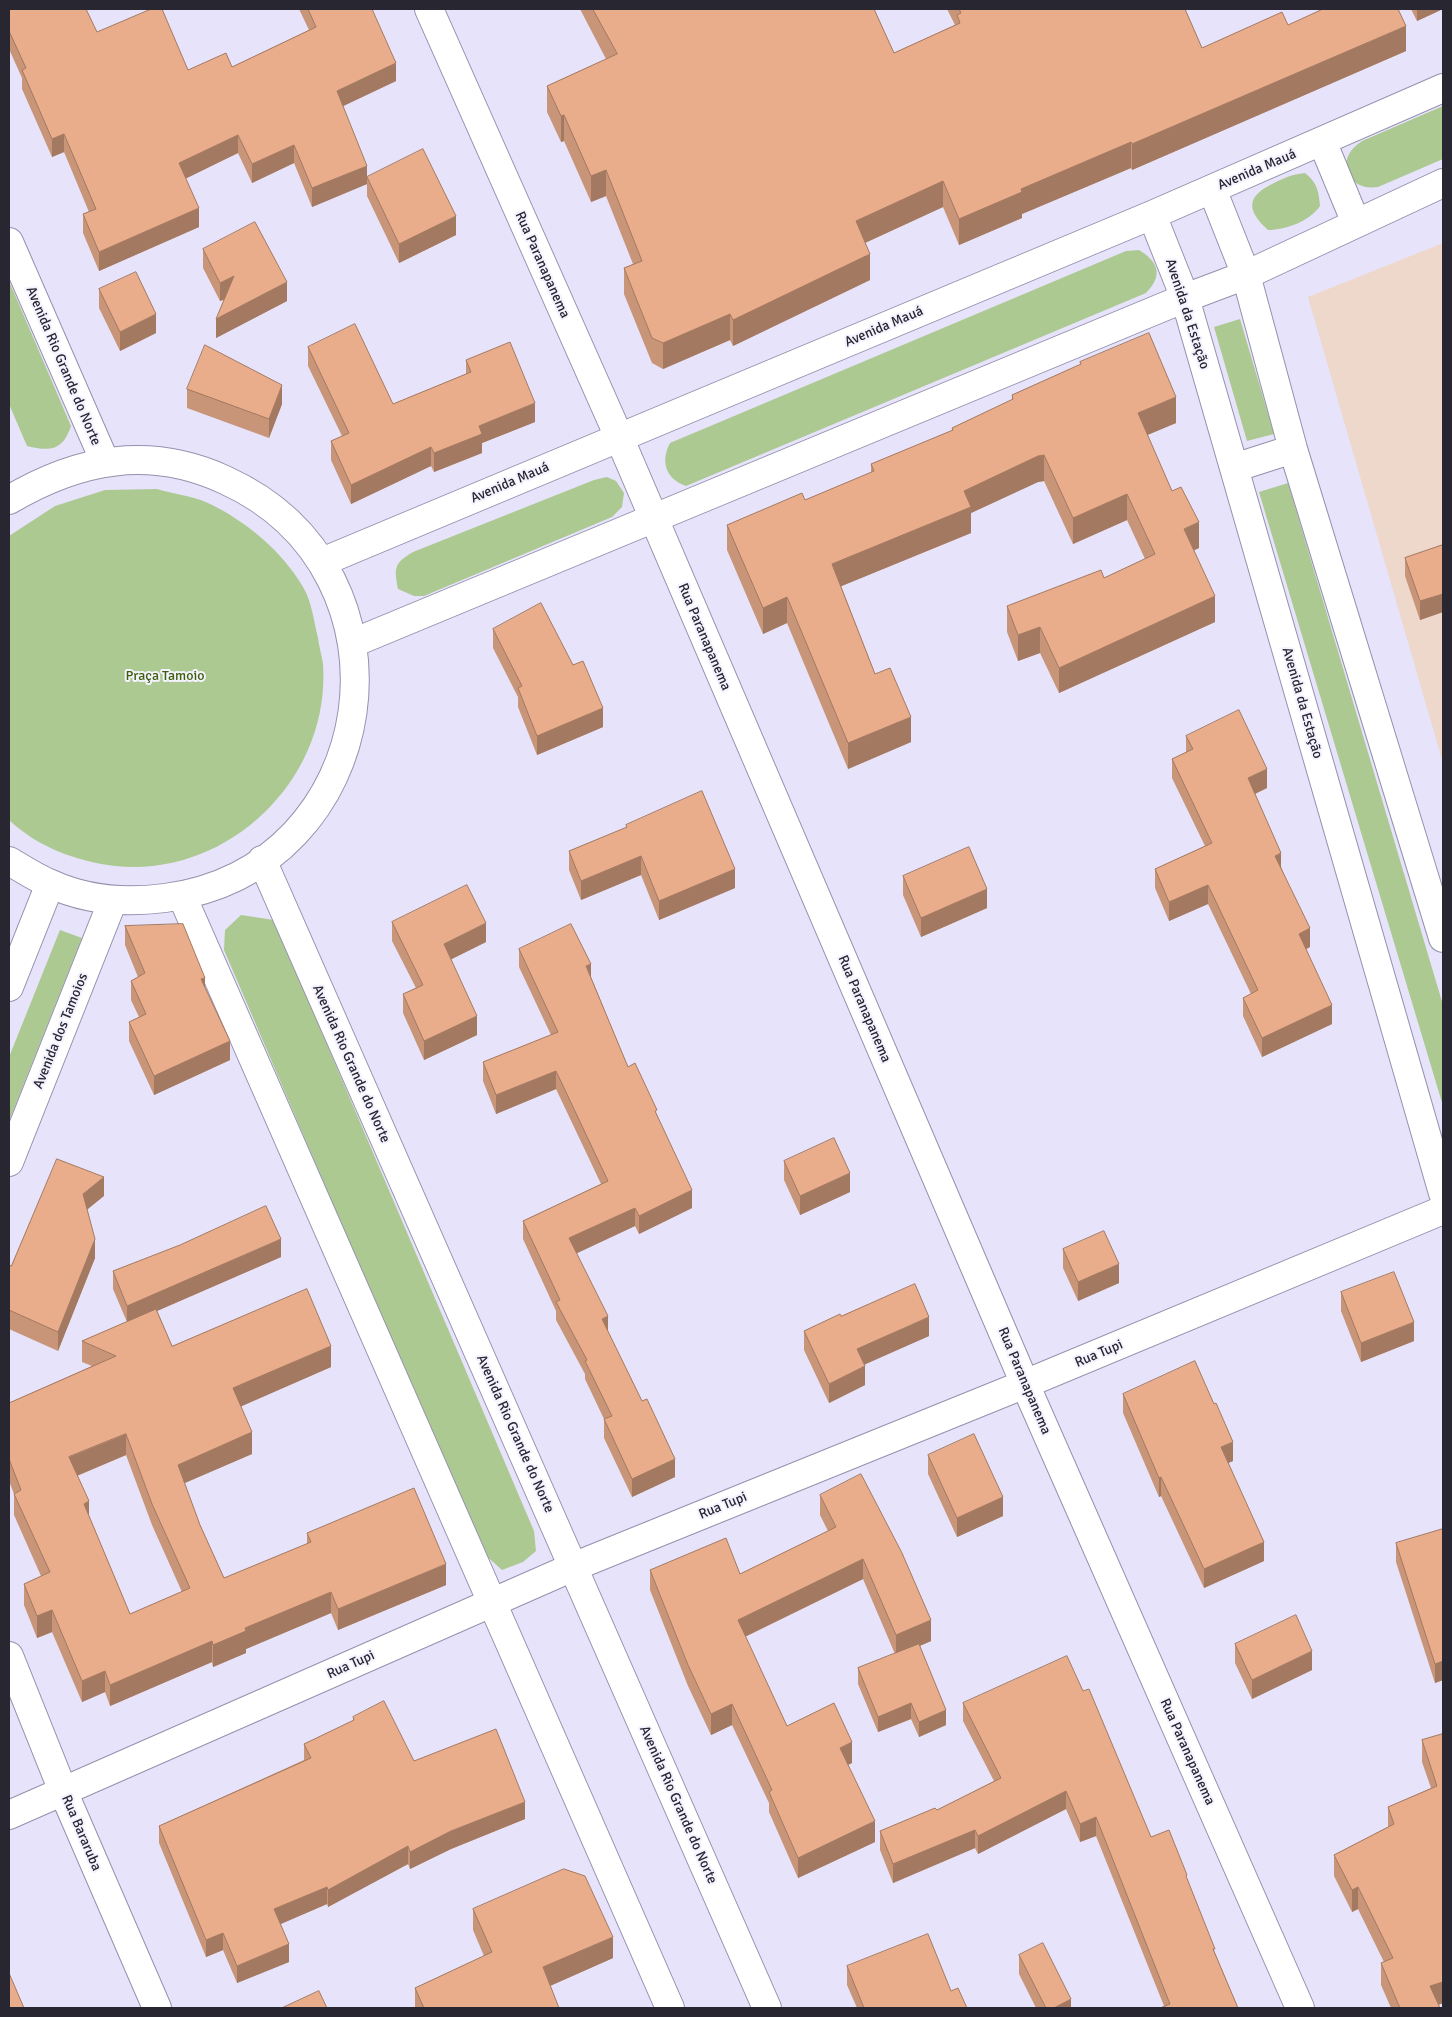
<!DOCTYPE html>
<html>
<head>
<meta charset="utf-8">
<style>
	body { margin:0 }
	#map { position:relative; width:1452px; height:2017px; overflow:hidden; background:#e6e3fb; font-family:Signika,sans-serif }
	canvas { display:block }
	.frame { position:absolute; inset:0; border:10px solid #282631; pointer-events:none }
</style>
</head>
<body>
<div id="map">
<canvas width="1452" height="2017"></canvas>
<div class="frame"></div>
</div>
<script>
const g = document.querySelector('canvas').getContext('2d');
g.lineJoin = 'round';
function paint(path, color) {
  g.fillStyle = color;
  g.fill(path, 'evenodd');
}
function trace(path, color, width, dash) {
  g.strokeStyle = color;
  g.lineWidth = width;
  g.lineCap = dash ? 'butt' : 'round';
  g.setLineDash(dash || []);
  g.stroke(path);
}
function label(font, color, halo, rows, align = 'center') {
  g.font = font + ' Signika,sans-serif';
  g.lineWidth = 4;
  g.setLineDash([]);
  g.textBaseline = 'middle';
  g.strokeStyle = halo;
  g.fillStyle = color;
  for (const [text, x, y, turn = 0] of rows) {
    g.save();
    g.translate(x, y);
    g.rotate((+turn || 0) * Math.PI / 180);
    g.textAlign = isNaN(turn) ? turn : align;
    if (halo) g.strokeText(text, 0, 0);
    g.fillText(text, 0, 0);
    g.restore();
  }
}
paint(new Path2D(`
	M1443,243V763L1308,297Z`), '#eed7cb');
paint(new Path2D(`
	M1443,106V159L1378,187C1362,189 1355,184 1345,173C1346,157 1349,150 1362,141Z
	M1305,173C1317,182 1319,192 1320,206C1310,221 1286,230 1268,230C1244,208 1248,195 1276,182C1286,177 1294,174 1305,173Z
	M1139,250C1159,262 1163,276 1146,293L686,486C666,479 660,462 670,443L1126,251Z
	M9,281L71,426C63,450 51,452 27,446L9,404Z
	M1240,319L1274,434L1247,441L1214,327Z
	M607,477L616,481L624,493L622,507L612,517L424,596H414L398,589C394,568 394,563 413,552L594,480Z
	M1288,483L1443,1005V1106L1259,492Z
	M157,489C173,494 193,496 208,503C246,521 282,551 303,587C312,602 314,622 318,638C319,647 322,656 323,664C331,779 228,878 115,866C75,861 38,847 9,820V536L55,506L105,490Z
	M241,915L274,920L534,1531L536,1551L523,1562L502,1570L482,1552L224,950L225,930Z
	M60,930L82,938L9,1121V1057Z`), '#adc992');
const minor = new Path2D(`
	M429,9L619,437L1025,1384L1300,2008
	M9,1656L63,1791L157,2008
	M9,1815L573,1567L1025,1384L1443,1210`);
const tertiary = new Path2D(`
	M1322,141L1356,223
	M1212,189L1246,275L1293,449L1443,938
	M1152,215L1185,298L1443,1193
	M1234,468L1293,449
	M322,562L1152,215L1443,88
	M353,643L1185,298L1246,275L1443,183
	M9,987L50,884
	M9,1162L113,900`);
const secondary = new Path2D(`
	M9,242L105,462
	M9,500C78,459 149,445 225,480C426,571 384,869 165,898C127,903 86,900 51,884C36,878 23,869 9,861
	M262,860L767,2008
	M182,896L670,2008`);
trace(minor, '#9591ad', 30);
trace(tertiary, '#9591ad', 30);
trace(secondary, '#9591ad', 30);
trace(minor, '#fff', 28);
trace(tertiary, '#fff', 28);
trace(secondary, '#fff', 28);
paint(new Path2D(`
	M9,9L97,32L188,70L232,67L309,30L299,9H372L396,81L343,106L367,184L312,207L294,163L252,183L238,153L185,178L199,227L99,271L83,233V214L89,212L64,152L52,157L22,89V78L9,49Z
	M580,9H874L894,53L955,25L947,9H1185L1202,48L1288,25L1406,51L1132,170L1131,168L1022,214V218L959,245L943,207L865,243L870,280L733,346L730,340L663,369L652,363L624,294V268L633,264L606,196L591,202L564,141L561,142L547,112V86L606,59Z
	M1411,9H1443L1417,21Z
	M367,177L456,235L399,263L367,196Z
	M203,249L287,301L216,338L224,300L220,301L203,268Z
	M99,289L156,333L120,351L99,308Z
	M308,347L393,404L466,374V360L535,422L482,443V453L434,472L431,466L351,504L331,460V441L342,436L308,366Z
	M1080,362L1176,423L1147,435L1172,491L1199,548L1194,550L1215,622L1059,693L1040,653L1018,661L1007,632V606L1104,578L1145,559L1127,520L1073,544L1044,481L1038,482L971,513V533L841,586L875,674L911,742L848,769L787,623L763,634L727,550V525L805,500L871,473V464L952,431V428L1012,400V395L1080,365Z
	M187,389L282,404L269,438L187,408Z
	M1443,545V612L1420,620L1405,576V558Z
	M493,629L603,727L537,755L518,707V697L493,648Z
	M1186,736L1267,788L1255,794L1310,947L1306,949L1332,1024L1262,1057L1243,1016V998L1251,994L1208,904L1169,921L1155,888V869L1205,846L1172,778V759L1186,752Z
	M626,825L735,888L659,920L641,875L581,900L569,870V851L626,828Z
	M903,876L987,908L921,937L903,895Z
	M392,922L486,942L451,959L477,1035L424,1060L403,1013V994L416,988L392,941Z
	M125,926L205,986L230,1060L154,1095L129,1041V1022L139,1017L131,1000V981L138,977L125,945Z
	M519,949L591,977L628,1067L657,1115L692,1208L639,1234L635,1226L576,1253L608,1332L675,1477L632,1497L604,1438V1419L585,1379V1374L556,1320V1311L523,1239V1221L601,1184L556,1089L496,1114L483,1081V1062L551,1035L519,967Z
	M784,1161L850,1192L800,1215L784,1180Z
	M104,1196L87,1209L95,1258L58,1351L9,1329V1265L11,1266Z
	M1063,1249L1119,1283L1078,1301L1063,1268Z
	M281,1257L157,1311L172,1346L331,1367L241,1406L252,1454L184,1483L200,1525L224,1578L307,1544V1533L446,1585L338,1630L331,1613L246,1649V1653L213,1667L212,1662L110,1706L105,1692L82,1702L52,1632L37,1638L24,1605V1584L41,1576L14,1515V1494L9,1481V1403L92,1366L82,1362V1341L127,1322L113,1289V1271ZM126,1455L152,1525L182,1592L130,1614L89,1516L77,1476Z
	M1341,1292L1414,1341L1361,1362L1341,1311Z
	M841,1316L929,1336L864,1364L865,1385L829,1403L804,1350V1331Z
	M1123,1394L1233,1461L1228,1463L1264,1561L1204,1588L1161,1496L1159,1497L1123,1413Z
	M928,1455L1003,1516L957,1537L928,1474Z
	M820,1495L931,1641L920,1646L946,1725L919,1737L911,1719L878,1732L858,1684V1668L895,1654L863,1579L745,1637L787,1726L852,1763L848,1765L875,1842L798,1878L769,1812V1803L732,1725L711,1735L688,1686L650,1590V1570L740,1574L828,1531L820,1515Z
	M1443,1529V1680L1435,1683L1396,1562V1543Z
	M1235,1644L1312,1670L1252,1699L1235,1663Z
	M963,1703L1151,1837L1187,1880L1215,1953L1238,2008L1164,2006L1096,1836L1080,1842L1066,1809L978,1854L975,1848L893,1883L880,1850V1831L937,1810L994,1781L963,1721Z
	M353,1717L414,1761L525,1819L451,1849L410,1869L408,1864L328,1907L327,1904L280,1924L289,1962L237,1983L223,1950L206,1957L159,1843V1826L304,1760V1744L353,1721Z
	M1443,1734V2003L1438,2005L1440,2008H1391L1381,1985V1963L1384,1962L1358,1909L1352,1912L1334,1876V1855L1388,1827V1807L1431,1788L1422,1762V1740Z
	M473,1909L613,1958L550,1986L559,2008H415V1988L484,1956L473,1930Z
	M1019,1955L1071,2008H1036L1019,1974Z
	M847,1966L951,1991L967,2008H857L847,1985Z`), '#c89578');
paint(new Path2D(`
	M1417,9H1443L1417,21Z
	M1406,26V51L1132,170V144Z
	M396,63V81L337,109V91Z
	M564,115V141L561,142V116Z
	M64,134V152L52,157V139Z
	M238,135V153L179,182V163Z
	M1131,142V168L1022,214V218L959,245V219L1021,189Z
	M294,145V163L252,183V164Z
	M367,166V184L312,207V188Z
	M606,170V196L591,202V176Z
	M943,181V207L856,247V221Z
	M199,208V227L99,271V252Z
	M456,216V235L399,263V244Z
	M870,254V280L733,346V320Z
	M234,276V295L220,301V283Z
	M287,282V301L216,338V319Z
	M156,314V333L120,351V332Z
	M730,314V340L663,369V343Z
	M282,385V404L269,438V419Z
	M1176,397V423L1138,439V413Z
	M535,403V422L482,443V453L434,472V453L479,426Z
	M431,447V466L351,504V485Z
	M1044,455V481L1038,482L971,513V533L832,590V564L964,491L1038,456Z
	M1127,494V520L1073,544V518Z
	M1199,522V548L1184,555V529Z
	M1443,594V612L1420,620V601Z
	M1215,596V622L1059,693V668Z
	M787,597V623L763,634V608Z
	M1040,627V653L1018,661V635Z
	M603,708V727L537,755V736Z
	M911,717V742L848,769V743Z
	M1267,769V788L1248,797V778Z
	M1281,853V872L1275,856Z
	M641,856V875L581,900V881Z
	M735,869V888L659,920V901Z
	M1208,885V904L1169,921V902Z
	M987,889V908L921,937V918Z
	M486,923V942L444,963V944Z
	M1310,928V947L1299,953V934Z
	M591,964V982L586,966Z
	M205,978V997L201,979Z
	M1332,1005V1024L1262,1057V1038Z
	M477,1016V1035L424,1060V1041Z
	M230,1041V1060L154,1095V1076Z
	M556,1071V1089L496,1114V1095Z
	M850,1173V1192L800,1215V1196Z
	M104,1177V1196L83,1213V1194Z
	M692,1190V1208L639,1234V1216Z
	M635,1208V1226L569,1257V1238Z
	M95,1239V1258L58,1351V1332Z
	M281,1239V1257L127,1324V1306Z
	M1119,1264V1283L1078,1301V1282Z
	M608,1316V1334L602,1319Z
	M929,1317V1336L857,1368V1349Z
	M1414,1322V1341L1361,1362V1343Z
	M331,1346V1367L233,1410V1388Z
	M865,1366V1385L829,1403V1384Z
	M252,1432V1454L178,1486V1465Z
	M126,1434V1455L69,1479V1457Z
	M1233,1442V1461L1221,1466V1447Z
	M675,1459V1477L632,1497V1479Z
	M1161,1477V1496L1159,1497V1478Z
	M1003,1497V1516L957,1537V1518Z
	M89,1501V1523L84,1504Z
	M1264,1542V1561L1204,1588V1569Z
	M863,1559V1579L738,1640V1620Z
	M446,1564V1585L338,1630V1609Z
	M331,1592V1613L246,1649V1653L213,1667V1645L245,1628Z
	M52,1610V1632L37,1638V1616Z
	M931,1620V1641L896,1656V1635Z
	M212,1641V1662L110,1706V1685Z
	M1312,1651V1670L1252,1699V1680Z
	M1443,1661V1680L1435,1683V1664Z
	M105,1671V1692L82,1702V1681Z
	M911,1703V1719L878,1732V1717Z
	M732,1704V1725L711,1735V1714Z
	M946,1710V1725L919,1737V1722Z
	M852,1742V1763L840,1768V1748Z
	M1066,1791V1809L978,1854V1836Z
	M525,1802V1819L451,1849L410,1869V1852L451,1831Z
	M1096,1817V1836L1080,1842V1824Z
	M875,1821V1842L798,1878V1858Z
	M975,1830V1848L893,1883V1864Z
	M408,1846V1864L328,1907V1890Z
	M327,1887V1904L274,1927V1909Z
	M1358,1887V1909L1352,1912V1890Z
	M223,1933V1950L206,1957V1940Z
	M613,1937V1958L543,1989V1967Z
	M289,1944V1962L237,1983V1966Z
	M1443,1982V2003L1430,2008V1986Z
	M1071,1999V2008H1054Z`), '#a37961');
const building = new Path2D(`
	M9,9H86L97,32L151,9H162L188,70L226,53L232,67L316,27L308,9H372L396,63L337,91L367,166L312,188L294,145L252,164L238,135L179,163L199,208L99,252L83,214L96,209L64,134L52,139L22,70L26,68L9,31Z
	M593,9H874L894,53L960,23L957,15L961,13L959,9H1185L1202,48L1282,12L1288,25L1323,9H1398L1406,26L1132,144L1131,142L1021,189L1022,192L959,219L943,181L856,221L870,254L733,320L730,314L663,343L652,338L624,268L642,261L606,170L591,176L564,115L561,116L547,86L617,54Z
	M423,149L456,216L399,244L367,177Z
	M255,222L287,282L216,319L234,276L220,283L203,249Z
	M136,272L156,314L120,332L99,289Z
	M355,324L393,404L471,372L466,360L510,342L535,403L479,426L482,434L434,453L431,447L351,485L331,441L349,433L308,347Z
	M1149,333L1176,397L1138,413L1172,491L1181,487L1199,522L1184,529L1215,596L1059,668L1040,627L1018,635L1007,606L1101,570L1104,578L1155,554L1127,494L1073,518L1044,455L1038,456L964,491L971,507L832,564L875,674L890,668L911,717L848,743L787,597L763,608L727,525L802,493L805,500L874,471L871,464L953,430L952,428L1013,399L1012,395L1081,364L1080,362Z
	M205,345L282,385L269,419L187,389Z
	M1443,545V594L1420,601L1405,558Z
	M541,603L573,665L583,661L603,708L537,736L518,688L522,686L493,629Z
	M1239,710L1267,769L1248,778L1281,853L1275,856L1310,928L1299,934L1332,1005L1262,1038L1243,998L1258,990L1208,885L1169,902L1155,869L1212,843L1172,759L1193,749L1186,736Z
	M702,791L735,869L659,901L641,856L581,881L569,851L627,827L626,825Z
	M969,847L987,889L921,918L903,876Z
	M467,885L486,923L444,944L477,1016L424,1041L403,994L423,985L392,922Z
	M183,924L205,978L201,979L230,1041L154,1076L129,1022L146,1014L131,981L145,973L125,926Z
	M571,924L591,964L586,966L628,1067L635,1063L657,1110L655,1111L692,1190L639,1216L635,1208L569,1238L608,1316L602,1319L642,1401L647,1399L675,1459L632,1479L604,1419L612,1416L585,1361L587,1360L556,1302L560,1300L523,1221L608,1181L556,1071L496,1095L483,1062L558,1032L519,949Z
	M834,1138L850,1173L800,1196L784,1161Z
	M57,1159L104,1177L83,1194L95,1239L58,1332L9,1310V1265L11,1266Z
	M266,1206L281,1239L127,1306L113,1271L180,1245Z
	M1104,1231L1119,1264L1078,1282L1063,1249Z
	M1394,1272L1414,1322L1361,1343L1341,1292Z
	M915,1284L929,1317L857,1349L865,1366L829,1384L804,1331L840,1314L841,1316Z
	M307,1289L331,1346L233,1388L252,1432L178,1465L200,1525L224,1578L311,1542L307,1533L414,1488L446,1564L338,1609L331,1592L245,1628L246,1631L213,1645L212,1641L110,1685L105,1671L82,1681L52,1610L37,1616L24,1584L50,1572L14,1494L21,1490L9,1459V1403L116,1356L82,1341L156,1309L172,1346ZM126,1434L152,1504L190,1588L130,1614L84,1504L89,1501L69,1457Z
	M1195,1361L1214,1404L1216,1403L1233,1442L1221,1447L1264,1542L1204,1569L1161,1477L1159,1478L1123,1394Z
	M974,1434L1003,1497L957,1518L928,1455Z
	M861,1474L902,1553L931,1620L896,1635L863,1559L738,1620L787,1726L834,1703L852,1742L840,1748L875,1821L798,1858L769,1792L772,1790L732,1704L711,1714L688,1665L650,1570L726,1538L740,1574L836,1527L820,1495Z
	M1443,1529V1661L1435,1664L1396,1543Z
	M1296,1615L1312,1651L1252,1680L1235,1644Z
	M919,1644L946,1710L919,1722L911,1703L878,1717L858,1668Z
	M1067,1656L1083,1691L1089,1689L1151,1837L1169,1830L1187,1875L1186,1876L1215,1949H1213L1238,2008H1160L1170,2004L1096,1817L1080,1824L1066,1791L978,1836L975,1830L893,1864L880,1831L935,1808L937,1810L1001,1778L963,1703Z
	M384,1701L414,1761L496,1729L525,1802L451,1831L410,1852L408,1846L328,1890L327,1887L274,1909L289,1944L237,1966L223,1933L206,1940L159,1826L311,1758L304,1744L354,1720L353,1717Z
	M1443,1734V1982L1430,1986L1440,2008H1400L1381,1963L1393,1958L1358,1887L1352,1890L1334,1855L1394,1824L1388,1807L1437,1786L1422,1740Z
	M564,1869L585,1876L613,1937L543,1967L559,2008H424L415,1988L492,1952L473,1909Z
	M928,1934L951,1991L958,1988L967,2008H864L847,1966Z
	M1043,1943L1071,1999L1054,2008H1046L1019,1955Z
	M9,1973L24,2008H9Z
	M319,1991L327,2008H282Z`);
paint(building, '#e9ad8b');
trace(building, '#a37961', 1);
label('14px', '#282631', '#f3f2fe', [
	["Avenida Mauá",1257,170,-23],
	["Rua Paranapanema",542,265,66],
	["Avenida da Estação",1187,314,72],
	["Avenida Mauá",884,327,-23],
	["Avenida Rio Grande do Norte",63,366,67],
	["Avenida Mauá",510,483,-23],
	["Rua Paranapanema",704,637,67],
	["Avenida da Estação",1302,703,74],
	["Rua Paranapanema",864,1009,67],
	["Avenida dos Tamoios",61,1031,-68],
	["Avenida Rio Grande do Norte",351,1064,66],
	["Rua Tupi",1099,1354,-23],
	["Rua Paranapanema",1024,1381,67],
	["Avenida Rio Grande do Norte",515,1434,66],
	["Rua Tupi",723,1506,-22],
	["Rua Tupi",351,1665,-24],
	["Rua Paranapanema",1187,1752,66],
	["Avenida Rio Grande do Norte",678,1805,66],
	["Rua Bararuba",81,1833,67]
]);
label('14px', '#3d5f08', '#f3f2fe', [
	["Praça Tamoio",165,676]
]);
</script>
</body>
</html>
